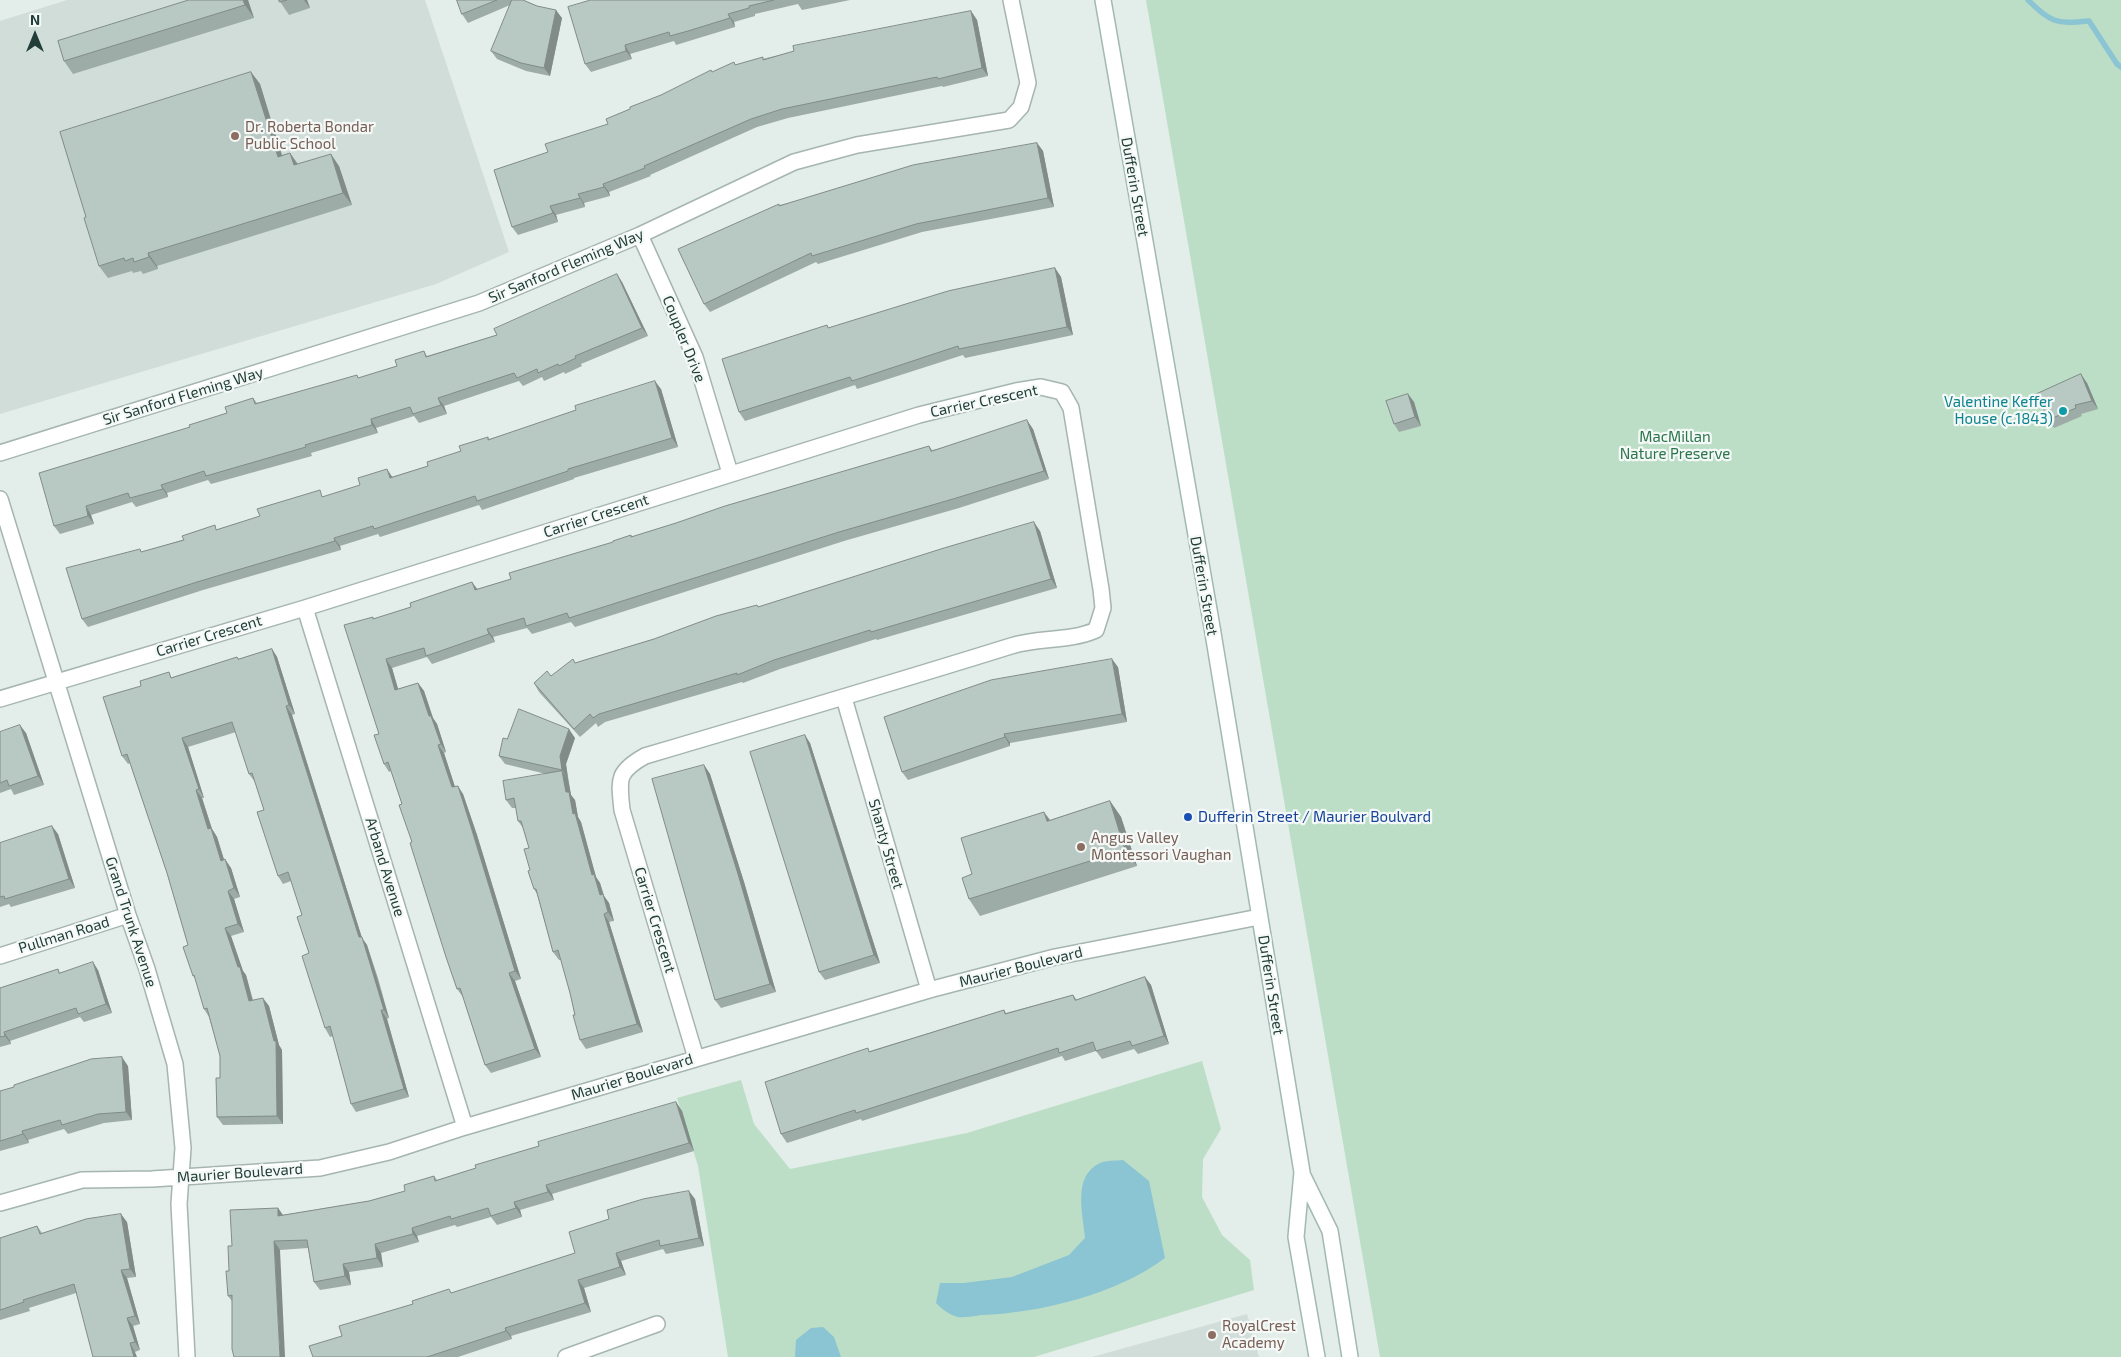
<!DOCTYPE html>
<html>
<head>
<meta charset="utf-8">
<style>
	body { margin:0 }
	#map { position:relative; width:2121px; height:1357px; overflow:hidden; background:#e3ede9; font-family:"Exo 2",sans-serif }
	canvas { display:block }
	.north { position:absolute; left:10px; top:10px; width:50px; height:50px; -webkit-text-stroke:4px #f4f9f7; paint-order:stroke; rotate:0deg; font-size:14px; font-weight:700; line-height:20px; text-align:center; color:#223e38 }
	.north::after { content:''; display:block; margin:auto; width:18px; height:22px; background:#223e38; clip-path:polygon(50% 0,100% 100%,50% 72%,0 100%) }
</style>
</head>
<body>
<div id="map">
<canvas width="2121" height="1357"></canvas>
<div class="north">N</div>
</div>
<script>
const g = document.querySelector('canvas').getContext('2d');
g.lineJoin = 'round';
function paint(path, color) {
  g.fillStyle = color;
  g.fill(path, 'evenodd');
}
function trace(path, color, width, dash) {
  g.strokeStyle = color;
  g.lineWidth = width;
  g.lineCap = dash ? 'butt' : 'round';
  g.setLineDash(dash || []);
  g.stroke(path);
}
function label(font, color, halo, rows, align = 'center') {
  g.font = font + ' "Exo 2",sans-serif';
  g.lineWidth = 4.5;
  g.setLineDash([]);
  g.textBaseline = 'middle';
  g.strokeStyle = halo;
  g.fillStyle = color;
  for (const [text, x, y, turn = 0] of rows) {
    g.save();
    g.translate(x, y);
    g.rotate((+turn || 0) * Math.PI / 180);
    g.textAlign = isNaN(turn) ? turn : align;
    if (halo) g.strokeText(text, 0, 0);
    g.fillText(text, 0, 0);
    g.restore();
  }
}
paint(new Path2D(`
	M67,0H425L509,252L436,284L0,414V21Z
	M1247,1314L1259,1357H1092Z`), '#d1ddd8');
paint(new Path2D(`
	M1146,0H2121V1357H1380Z
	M1202,1061L1221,1129L1203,1159L1202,1197L1222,1235L1250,1260L1254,1290L1034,1357H728L698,1166L677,1098L741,1080L754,1124L790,1169L967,1133Z`), '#bcdec6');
paint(new Path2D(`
	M1123,1160L1149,1181L1165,1258C1117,1294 1041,1313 981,1315C974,1316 965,1318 958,1317C949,1315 942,1309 936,1303L940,1283H964L1012,1277L1069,1255L1085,1238C1083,1214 1072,1176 1100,1163C1106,1160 1117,1161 1123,1160Z
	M823,1327L834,1337L841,1357H795L796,1340L811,1328Z`), '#8bc4d2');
trace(new Path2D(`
	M2028,0C2052,23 2055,24 2089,21L2117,64L2121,67`), '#8bc4d2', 5.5);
const street = new Path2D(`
	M640,235L695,357L730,473
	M0,453L479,303L640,235L794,162L857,145L1009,120L1021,107L1028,83L1011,0
	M0,499L128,915L147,969L175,1064L183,1148L179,1204L187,1357
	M305,608L465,1127
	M844,698L929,990
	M0,699L305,608L919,415L1016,391L1041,387L1062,392L1071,408L1101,589L1103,608L1096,630C1069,642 1039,637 1011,646C889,684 767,720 645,756C616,772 619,780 622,810L696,1058
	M0,956L128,915
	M0,1203L82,1180L152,1179L320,1168L389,1152L465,1127L929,990L1055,957L1259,917
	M566,1357L657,1324`);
const secondary = new Path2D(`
	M1103,0L1212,627L1302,1172L1296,1237L1317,1357
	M1302,1174L1330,1231L1350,1357`);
trace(street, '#a5b5b0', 18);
trace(secondary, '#a1b9b1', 18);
trace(street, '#fff', 15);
trace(secondary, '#fff', 15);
paint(new Path2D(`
	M248,0L254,18L73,74L64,61Z
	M279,0H307L310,8L289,15Z
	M457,0H523L562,18L550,76L526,71L497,59L491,51L510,5L468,23L462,14Z
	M591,0H850L802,10L798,4L755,14V16L734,22L735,27L676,45L674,41L630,54L632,59L591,72L585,64Z
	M971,11L977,20L988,76L943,87L942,86L788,118L757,127L650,175L651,176L609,192L610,196L584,203L585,207L556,215L558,222L518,235L512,227L548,152L608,124L630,109L661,95L712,72L736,65Z
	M251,72L260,84L282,155L290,153L298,164L339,166L352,205L157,266L158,269L143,274L141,271L133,273L132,271L108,278L99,266Z
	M1037,143L1043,151L1054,207L922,232L818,264L816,262L710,312L704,304L780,205Z
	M1055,268L1061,277L1073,335L965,358L963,355L857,389L855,385L745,421L739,412L829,328Z
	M622,282L648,336L581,364L582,366L565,374L564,372L544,381L542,377L523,386L519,381L444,406L447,414L419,423L414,416L376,428L378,433L311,453L312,456L211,484L208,480L167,493L168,497L136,507L132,502L91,515L94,524L60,534L54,526L190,427L227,413L253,398L257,403L359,378L397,366L424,351L427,356L497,335Z
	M2087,383L2098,409L2081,414L2082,416L2054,428L2048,420Z
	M661,389L678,447L574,478V479L482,510L479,505L380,537L378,534L340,546L341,550L203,590L88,627L82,619L142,552L428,466L461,451L488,437L489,439Z
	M1408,394L1414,402L1421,426L1399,432L1394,424Z
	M1033,429L1049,479L959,508L844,541L575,627L571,622L532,634L527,628L493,637L495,642L432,664L427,657L392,668L398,689L418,683L424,691L433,718L437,724L446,752L444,753L455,787L463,794L477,835L521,979L515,981L541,1057L491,1073L485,1065L463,997L457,989L412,842L402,804L391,771L389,772L384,764L379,734L374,619L411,607L477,589L511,579L613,542L631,535L632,537L929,446L932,450Z
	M1040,531L1057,588L877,640L876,639L780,669L743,683L742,682L605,722L598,727L596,723L580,737L539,692L534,683L551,676L575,663L758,607Z
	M272,649L277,657L295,714L292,715L362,938L367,945L378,978L389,1018L387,1019L409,1097L356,1112L351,1104L333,1036L330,1037L325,1028L309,953L302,915L291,881L283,884L278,876L264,810L255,782L249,774L236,732L188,747L204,798H202L212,829L217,837L224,860L231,868L240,897L234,899L244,932L231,936L243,971L246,975L253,1000L269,1006L279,1045L282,1050L283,1124L223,1125L217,1117L220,1078V1056L209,1017L204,1009L196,980L193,976L188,945L167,873L130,763L128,764L122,756L141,686L173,677L237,657L239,659Z
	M1118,667L1127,722L1010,743V746L908,780L902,772Z
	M0,732L26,733L44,785L14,795L11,789L0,793Z
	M575,738L566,764L571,795L575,800L578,817L581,822L596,877L600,883L604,896L609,903L614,921L609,922L643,1032L586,1049L580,1040L570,993L561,960H559L553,952L537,894L534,889L530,870L529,848L523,828L518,821L516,808H512L506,800L546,774L505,764L499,756L507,739Z
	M810,743L880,963L825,980L819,972Z
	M704,765L710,774L744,882L776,992L721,1008L715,1000Z
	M1110,801L1121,817L1137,866L980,916L969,899L972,874L1050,820Z
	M58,834L75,888L11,907L9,904L0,907V843Z
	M58,969L60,973L98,970L112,1013L84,1022L80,1017L10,1041L11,1044L0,1047V988Z
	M1145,977L1151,985L1169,1044L1138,1054L1134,1049L1102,1059L1096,1051L1065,1061L1062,1056L862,1121L861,1119L787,1143L781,1134L870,1051L1004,1010L1006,1013L1073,995L1077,1000Z
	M128,1066L132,1120L104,1123L68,1134L64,1129L28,1140L29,1143L0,1151V1091Z
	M676,1102L682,1111L694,1151L552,1194L554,1200L520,1210L522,1217L497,1225L491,1217L457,1227L455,1225L417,1236L419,1242L381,1253L383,1267L349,1272L351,1285L320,1290L314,1282L308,1248L280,1250L232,1301L228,1296L229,1271L232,1246L278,1208L283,1215L369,1201L405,1191L434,1176L437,1180L476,1168L539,1146Z
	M695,1199L704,1246L666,1254L663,1249L621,1261L626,1275L584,1288L591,1312L511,1336L512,1339L458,1357H313L342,1336L452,1293L575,1253Z
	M127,1222L136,1277L127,1278L140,1324L133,1326L140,1350L135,1352L76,1293L29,1308L30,1311L0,1320V1238L37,1226L42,1233Z`), '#9eaca7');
paint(new Path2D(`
	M243,0H248L254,18L245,5Z
	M304,0H307L310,8Z
	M556,10L562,18L550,76L544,68Z
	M971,11L977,20L988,76L982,68Z
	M728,14L734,22L735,27L730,18Z
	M625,45L630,54L632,59L626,51Z
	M251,72L260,84L286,169L278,157Z
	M1037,143L1043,151L1054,207L1048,198Z
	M290,153L298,165H294Z
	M331,154L339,166L352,205L343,193Z
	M603,184L609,192L610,196L604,187Z
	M578,194L584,203L585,207L580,198Z
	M550,206L556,215L558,222L553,213Z
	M148,253L157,266L158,269L149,257Z
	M1055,268L1061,277L1073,335L1067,327Z
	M617,274L622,282L648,336L642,328Z
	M2081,374L2087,383L2098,409L2092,401Z
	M655,381L661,389L678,447L672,438Z
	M1408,394L1414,402L1421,426L1415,417Z
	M438,398L444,406L447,414L441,405Z
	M371,419L376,428L378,433L372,425Z
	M1027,420L1033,429L1049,479L1044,471Z
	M387,469L393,478H390Z
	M161,485L167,493L168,497L163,489Z
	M86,506L91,515L94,524L88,516Z
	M1034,522L1040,531L1057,588L1051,579Z
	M334,538L340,546L341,550L335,541Z
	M472,582L478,590H475Z
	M487,629L493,637L495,642L489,634Z
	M272,649L277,657L295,714L289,705Z
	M386,659L392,668L401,699L395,690Z
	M1112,659L1118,667L1127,722L1122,714Z
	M418,683L424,691L433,718L437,724L446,752L441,744L429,716Z
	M286,706L292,715L362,938L367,945L389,1018L384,1010L359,937Z
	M20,725L26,733L44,785L38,776Z
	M569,729L575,738L566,764L568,779L562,770L560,756Z
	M1004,734L1010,743V746L1005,737Z
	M805,735L810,743L880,963L874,955Z
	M182,738L188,747L204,798L199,789Z
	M438,745L444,753L458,796L452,787Z
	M704,765L710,774L744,882L776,992L770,984Z
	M562,771L568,779L571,795L575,800L578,817L581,822L596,877L600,883L604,896L609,903L614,921L608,912L592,875L566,792Z
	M458,786L463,794L477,835L521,979L515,971Z
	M196,790L202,798L212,829L217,837L227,869L221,861L208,829Z
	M1110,801L1121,817L1137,866L1125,850Z
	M1044,812L1056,828L1047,821Z
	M52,826L58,834L75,888L69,879Z
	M225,859L231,868L240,897L234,888Z
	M228,891L234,899L244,932L238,924Z
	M604,914L609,922L643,1032L637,1024Z
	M225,928L231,936L243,971L246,975L255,1010L249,1001Z
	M93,962L98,970L112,1013L106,1004Z
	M509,973L515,981L541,1057L535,1049Z
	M1145,977L1151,985L1169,1044L1164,1036Z
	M263,998L269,1006L279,1045L282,1050L283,1124L277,1116L274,1041Z
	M381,1010L387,1019L409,1097L404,1089Z
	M4,1032L10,1041L11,1044L5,1036Z
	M122,1057L128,1066L132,1120L126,1112Z
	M676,1102L682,1111L694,1151L689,1143Z
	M22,1131L28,1140L29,1143L23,1134Z
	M546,1185L552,1194L554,1200L548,1192Z
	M689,1191L695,1199L704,1246L699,1238Z
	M514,1202L520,1210L522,1217L516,1208Z
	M278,1208L284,1217L278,1216Z
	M121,1214L127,1222L136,1277L130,1269Z
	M412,1228L417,1236L419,1242L413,1234Z
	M274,1241L280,1250L285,1357H280Z
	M375,1244L381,1253L383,1267L377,1258Z
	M616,1253L621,1261L626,1275L620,1267Z
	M343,1264L349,1272L351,1285L345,1276Z
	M121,1270L127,1278L140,1324L135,1316Z
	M578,1280L584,1288L591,1312L585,1303Z
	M127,1318L133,1326L140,1350L135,1342Z
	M505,1328L511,1336L512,1339L506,1331Z
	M130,1343L135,1352L137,1357H134Z`), '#818c88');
const building = new Path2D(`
	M189,0H243L245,5L64,61L58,41Z
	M279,0H287L280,2Z
	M457,0H497L462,14Z
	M512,0H523L537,6L556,10L544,68L521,63L491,51Z
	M591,0H774L749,6V8L728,14L730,18L688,31L670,36L669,32L625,45L626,51L585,64L568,7Z
	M971,11L982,68L938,79L937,77L782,109L751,119L644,166L645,168L603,184L604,187L578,194L580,198L550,206L553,213L512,227L494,170L548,152L545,144L608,124L606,119L630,109V107L661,95L711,70L712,72L734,62L735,65L763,57V60L794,51L793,46Z
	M251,72L278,157L290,153L294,165L331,154L343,193L148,253L149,257L134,262L133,258L125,261L124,258L99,266L84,218L86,217L60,132Z
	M1037,143L1048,198L916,224L812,256L811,253L704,304L678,249L779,204V206L913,165Z
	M1055,268L1067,327L959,349L958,346L852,381L850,377L739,412L722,359L827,325L828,328L948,291Z
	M617,274L642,328L575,356L576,358L559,366L558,364L538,373L537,369L517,378L514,373L438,398L441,405L413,414L410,407L371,419L372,425L305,445L306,447L206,476L204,471L161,485L163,489L130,498L128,493L86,506L88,516L54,526L39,473L190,427L189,425L227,413L225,407L253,398L255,404L357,375L358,378L397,366L395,360L424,351L426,357L497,335L494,329Z
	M2081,374L2092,401L2075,405L2076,408L2048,420L2037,394Z
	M655,381L672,438L568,469V471L477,501L475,496L374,529L373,526L334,538L335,541L197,582L82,619L66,568L140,549L141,552L184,540L182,536L215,525L216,530L260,516L257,509L320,490L322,497L360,485L358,478L387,469L390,478L428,466L427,462L461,451L459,446L488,437V440L576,410L575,406Z
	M1408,394L1415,417L1394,424L1386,401Z
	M1027,420L1044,471L953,499L839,532L569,618L567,613L526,626L524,618L487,629L489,634L426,656L424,648L386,659L395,690L418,683L429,716H431L441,744L438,745L452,787L458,786L471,827L515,971L509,973L535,1049L485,1065L460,988L457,989L446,957L410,843L412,842L399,805L402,804L388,762L384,764L374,735L379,734L344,625L373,617V619L411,607L410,603L472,582L475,590L511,579L509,573L613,542V541L631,535V537L676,523L725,506L929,446L931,451Z
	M1034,522L1051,579L871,632L870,630L774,660L737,675V673L599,714L593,718L590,714L574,729L534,683L547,671L551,676L573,659L575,663L654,639L716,616L757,605L758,607L944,548Z
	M272,649L289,705L286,706L359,937H362L372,970L384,1010H381L404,1089L351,1104L330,1026L325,1028L302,956L309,953L297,917L302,915L288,872L278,876L257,812L264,810L252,773L249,774L232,722L182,738L199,789L196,790L208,829L211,828L221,861L225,859L234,888L228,891L238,924L225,928L238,967H240L249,1001L263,998L274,1041H276L277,1116L217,1117L216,1078H220V1056L207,1008L204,1009L194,975L193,976L183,947L188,945L167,873L127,754L122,756L103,697L141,686L140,681L169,672L171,678L237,657L238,659Z
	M1112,659L1122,714L1004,734L1005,737L902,772L884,717L991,680Z
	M519,709L569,729L560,756L562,770L499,756L503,738L507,739Z
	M20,725L38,776L9,786L7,780L0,783V732Z
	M805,735L874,955L819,972L750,752Z
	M704,765L738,874L770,984L715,1000L652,779Z
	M562,771L566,792H569L573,814L575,813L592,875L594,874L600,895L603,894L608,912L604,914L637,1024L580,1040L573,1015H575L570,993L558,950L553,952L536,889H534L528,871L530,870L524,849L529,848L521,821H518L514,798L506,800L503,781Z
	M1110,801L1125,850L969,899L962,878L972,874L961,838L1044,812L1047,821Z
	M52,826L69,879L5,899L4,896L0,897V843Z
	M93,962L106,1004L78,1014L76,1008L4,1032L5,1036L0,1037V988L58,969L59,973Z
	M1145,977L1164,1036L1132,1046L1130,1041L1096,1051L1093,1042L1059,1053L1058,1048L856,1113L855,1110L781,1134L765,1082L868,1048L869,1052L1004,1010L1005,1014L1073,995L1075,1000Z
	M122,1057L126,1112L98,1114L62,1125L60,1120L22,1131L23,1134L0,1141V1091L14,1087V1085L91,1059Z
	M676,1102L689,1143L546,1185L548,1192L514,1202L516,1208L491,1216L488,1208L451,1219L450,1216L412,1228L413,1234L375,1244L377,1258L343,1264L345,1276L314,1282L307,1240L274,1241L280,1357H234L232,1349V1295L228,1296L226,1271H229L228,1246H232L230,1210L278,1208V1216L369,1201L405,1191L404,1185L434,1176L435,1181L476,1168L475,1165L539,1146L538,1142Z
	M689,1191L699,1238L660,1246L659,1240L616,1253L620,1267L578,1280L585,1303L505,1328L506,1331L427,1357H313L309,1346L342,1336L339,1326L413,1304L412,1301L449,1289L451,1293L575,1253L569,1232L609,1219L607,1210L643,1199Z
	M121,1214L130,1269L121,1270L135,1316L127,1318L135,1342L130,1343L134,1357H93L74,1284L23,1300L24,1302L0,1310V1238L37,1226L40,1234L86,1219Z`);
paint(building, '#b8c8c2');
trace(building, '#818c88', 1);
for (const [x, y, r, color] of [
	[235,136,5,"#8d6e63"],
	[2063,411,5,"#0f9aa8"],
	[1188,817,5,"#1a4fb4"],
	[1081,847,5,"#8d6e63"],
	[1212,1335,5,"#8d6e63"]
]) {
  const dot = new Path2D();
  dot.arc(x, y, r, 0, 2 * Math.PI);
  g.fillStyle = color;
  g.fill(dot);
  trace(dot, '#f4f9f7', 2);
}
label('15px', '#785e54', '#f4f9f7', [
	["Dr. Roberta Bondar",245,127],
	["Public School",245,144],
	["Angus Valley",1091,838],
	["Montessori Vaughan",1091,855],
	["RoyalCrest",1222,1326],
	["Academy",1222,1343]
], 'left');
label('15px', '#223e38', '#f4f9f7', [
	["Dufferin Street",1135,187,80],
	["Sir Sanford Fleming Way",566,266,-23],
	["Coupler Drive",684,339,68],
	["Sir Sanford Fleming Way",183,396,-17],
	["Carrier Crescent",984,401,-12],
	["Carrier Crescent",596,516,-18],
	["Dufferin Street",1204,586,80],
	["Carrier Crescent",209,636,-17],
	["Shanty Street",886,844,74],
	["Arband Avenue",385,867,73],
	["Carrier Crescent",655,920,73],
	["Grand Trunk Avenue",131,922,72],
	["Pullman Road",64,935,-17],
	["Maurier Boulevard",1021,967,-14],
	["Dufferin Street",1271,985,81],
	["Maurier Boulevard",632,1077,-17],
	["Maurier Boulevard",240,1173,-4]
]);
label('15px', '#0d838f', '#f4f9f7', [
	["Valentine Keffer",2053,402],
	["House (c.1843)",2053,419]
], 'right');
label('15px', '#2c754c', '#f4f9f7', [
	["MacMillan",1675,437],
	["Nature Preserve",1675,454]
]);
label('15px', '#164399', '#f4f9f7', [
	["Dufferin Street / Maurier Boulvard",1198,817]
], 'left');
</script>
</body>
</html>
